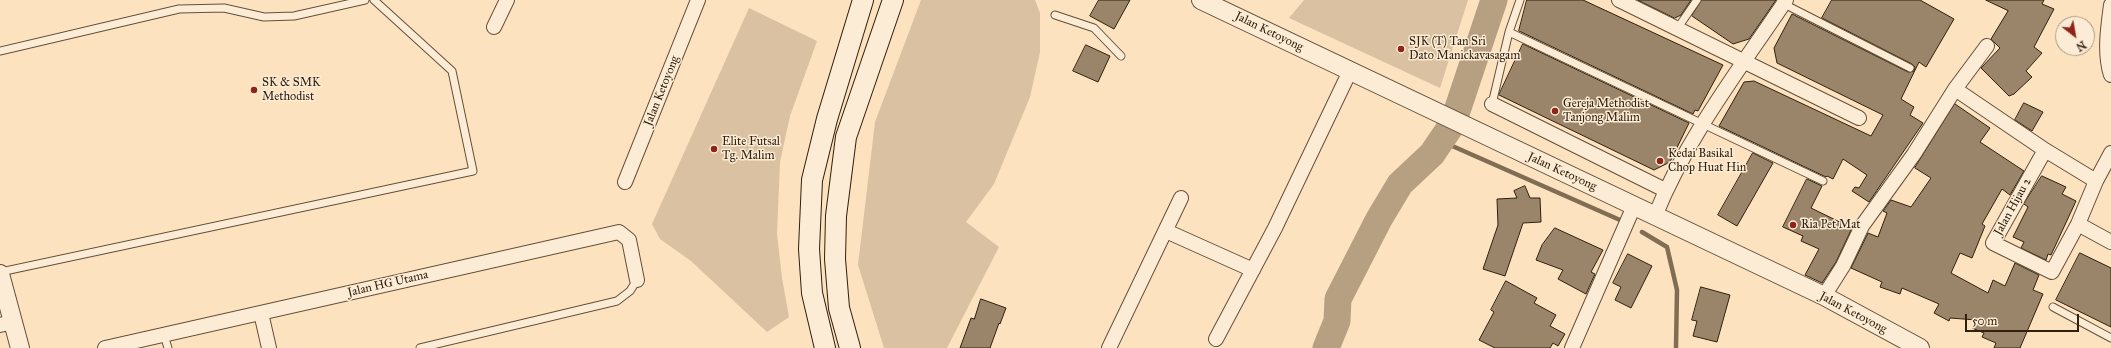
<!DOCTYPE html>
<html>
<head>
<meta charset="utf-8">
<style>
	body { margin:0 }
	#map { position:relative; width:2111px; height:348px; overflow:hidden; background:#fce2bf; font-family:"IM FELL Great Primer",serif }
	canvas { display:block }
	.north { position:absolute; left:2055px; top:16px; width:40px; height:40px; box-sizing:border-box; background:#fdecd5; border:1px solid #ab9a85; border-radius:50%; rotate:149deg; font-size:11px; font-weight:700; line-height:16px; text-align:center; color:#30200d }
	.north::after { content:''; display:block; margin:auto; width:14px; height:18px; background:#8f2418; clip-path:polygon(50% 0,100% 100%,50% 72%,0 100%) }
	.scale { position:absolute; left:1965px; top:314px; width:114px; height:18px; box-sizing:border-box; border:2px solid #30200d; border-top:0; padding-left:5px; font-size:12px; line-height:14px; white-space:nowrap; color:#30200d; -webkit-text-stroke:3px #fdecd5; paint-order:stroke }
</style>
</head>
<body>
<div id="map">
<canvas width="2111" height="348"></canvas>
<div class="north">N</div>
<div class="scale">50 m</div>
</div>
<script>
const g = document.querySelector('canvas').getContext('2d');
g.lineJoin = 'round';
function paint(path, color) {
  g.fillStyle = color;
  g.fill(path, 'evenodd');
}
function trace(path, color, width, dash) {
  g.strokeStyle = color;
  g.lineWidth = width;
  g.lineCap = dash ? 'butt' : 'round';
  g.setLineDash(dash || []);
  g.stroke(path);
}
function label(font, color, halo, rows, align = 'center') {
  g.font = font + ' "IM FELL Great Primer",serif';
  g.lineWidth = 3;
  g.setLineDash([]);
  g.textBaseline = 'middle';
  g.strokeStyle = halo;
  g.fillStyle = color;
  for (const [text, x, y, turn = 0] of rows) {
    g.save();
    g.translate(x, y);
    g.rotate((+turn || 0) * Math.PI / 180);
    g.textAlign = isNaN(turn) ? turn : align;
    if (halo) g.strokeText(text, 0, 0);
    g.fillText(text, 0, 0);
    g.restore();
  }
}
paint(new Path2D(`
	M921,0H1035L1040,13V52L1030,97L994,184L966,222L999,247L947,348H884L858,265L875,122Z
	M1304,0H1468L1440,88L1289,18Z
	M749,8L817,41L790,116L780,162L777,234L782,278L789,317L767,332L691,261L660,239L652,224Z`), '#d9c1a1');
trace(new Path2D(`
	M1441,141L1620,220
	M1642,232L1667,247L1677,290L1676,348`), '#816d53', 4.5);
trace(new Path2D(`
	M1326,348L1337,321L1338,299L1379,219L1400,184L1432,154L1453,123L1494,0`), '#b7a082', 27);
const building = new Path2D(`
	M1099,0H1130L1114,29L1090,16Z
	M1527,0H1583L1723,65L1698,111L1695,110L1693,114L1519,31Z
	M1638,0H1691L1681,15L1675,18Z
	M1702,0H1776L1749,39L1733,44L1692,16Z
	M1832,0H1920L1954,19L1926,67L1919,62L1901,99L1914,107L1910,115L1923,123L1869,202L1852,191L1855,187L1859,188L1867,175L1843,159L1833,179L1827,176L1826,177L1719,126L1744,82L1754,81L1871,136L1883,115L1777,63L1774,48L1792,14L1908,72L1914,71L1915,67L1912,64L1822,18Z
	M1986,0H2044L2042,4L2054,9L2034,47L2042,53L2026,71L2032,77L2014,94L2009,96L1981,68L2000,48L1991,39L2008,11Z
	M1523,44L1689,123L1670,162L1654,170L1499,95Z
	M1086,45L1110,56L1098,82L1073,71Z
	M2024,103L2043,112L2032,131L2015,120Z
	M1955,104L1990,128L1980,142L2024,171L2010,195L2002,189L1982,224L1985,226L1972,258L1960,253L1951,273L1988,293L1993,280L2005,286L2015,263L2039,275L2033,290L2043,294L2020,348H1994L1996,343L1982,337L1984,333L1972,328L1976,320L1950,318L1949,321L1934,313L1939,304L1902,288L1900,294L1880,287L1882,282L1851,268L1868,233L1878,237L1887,213L1883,211L1891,200L1911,207L1931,178L1915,168Z
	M1753,153L1773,163L1737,226L1718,215Z
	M2042,176L2066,187L2062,194L2076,201L2051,255L2048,254L2046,260L2021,248L2024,242L2013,237L2028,207L2024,204Z
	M1807,179L1822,186L1811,208L1852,228L1836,262L1822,283L1805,275L1819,249L1801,241L1803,236L1783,227Z
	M1525,186L1530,198H1540L1541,222L1523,223L1505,276L1483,269L1498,225L1497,199L1517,198L1514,191Z
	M1555,228L1603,250L1591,272L1595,274L1586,294L1558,279L1563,270L1536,260L1542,245Z
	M2080,253L2111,268V327L2056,300Z
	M1628,254L1652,266L1631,308L1615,300L1621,287L1613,283Z
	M1506,281L1537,298L1534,303L1556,315L1550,326L1565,334L1558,346L1553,343L1550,348H1495L1479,340L1494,312L1491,310Z
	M1701,287L1730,295L1717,342L1693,336L1697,321L1692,320Z
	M981,299L1006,308L1000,324L999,323L990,348H960L971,318L974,319Z`);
paint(building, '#9a856a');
trace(building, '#30200d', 1);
const service = new Path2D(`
	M1784,4L1910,68
	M1055,15L1094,28L1121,56
	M1677,29L1697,0
	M1509,32L1823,181
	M0,51L179,9L224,8L264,17L294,16L365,0
	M1492,104L1509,32L1520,0
	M0,272L473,171L452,71L374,0
	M2053,307L2111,338
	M164,335L168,348
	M420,348L617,301L630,291L637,280`);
const minor = new Path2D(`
	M1619,0L1859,118
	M2111,5C2108,27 2104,54 2111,75
	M494,27L507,0
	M1955,89L2045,150L2096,181
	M1492,104L1665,190
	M2045,150L1993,243L2052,272L2078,224L2096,181L2111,153
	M625,182L698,0
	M1655,216C1687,137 1739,70 1786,0
	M2078,224L2111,242
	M1166,231L1253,270
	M1824,296L1843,266L1862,226L1914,154L1955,89L1987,46
	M261,313L269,348
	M0,325L13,322
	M1216,339L1275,228L1350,71
	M105,348L619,232L629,240L637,280
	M1109,348L1181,198
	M1572,348L1634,206`);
const tertiary = new Path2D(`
	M1201,0L1824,296L1920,348
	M0,274L20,348`);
const secondary = new Path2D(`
	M825,348L812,293L809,249L812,180L827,119L863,0
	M850,348L839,308L835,259L836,216L846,137L893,0`);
trace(service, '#63503a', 9);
trace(minor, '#63503a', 16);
trace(tertiary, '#63503a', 20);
trace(secondary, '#30200d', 22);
trace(service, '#fdecd5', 7);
trace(minor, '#fdecd5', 14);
trace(tertiary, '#fdecd5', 18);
trace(secondary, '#fdecd5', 20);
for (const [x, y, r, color] of [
	[1401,49,4,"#8f2418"],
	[254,90,4,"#8f2418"],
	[1555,111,4,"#8f2418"],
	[714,149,4,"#8f2418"],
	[1660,161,4,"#8f2418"],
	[1793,225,4,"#8f2418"]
]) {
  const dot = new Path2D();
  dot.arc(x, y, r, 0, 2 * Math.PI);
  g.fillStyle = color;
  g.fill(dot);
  trace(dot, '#fdecd5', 1.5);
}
label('12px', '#30200d', '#fdecd5', [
	["Jalan Ketoyong",1269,32,26],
	["Jalan Ketoyong",662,91,-68],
	["Jalan Ketoyong",1562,172,25],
	["Jalan Hijau 2",2013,207,-61],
	["Jalan HG Utama",388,284,-13],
	["Jalan Ketoyong",1853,313,28]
]);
label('12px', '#30200d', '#fdecd5', [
	["SJK (T) Tan Sri",1409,42],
	["Dato Manickavasagam",1409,56],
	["SK & SMK",262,83],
	["Methodist",262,97],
	["Gereja Methodist",1563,104],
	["Tanjong Malim",1563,118],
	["Elite Futsal",722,142],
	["Tg. Malim",722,156],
	["Kedai Basikal",1668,154],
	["Chop Huat Hin",1668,168],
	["Ria Pet Mat",1801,225]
], 'left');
</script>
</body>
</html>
